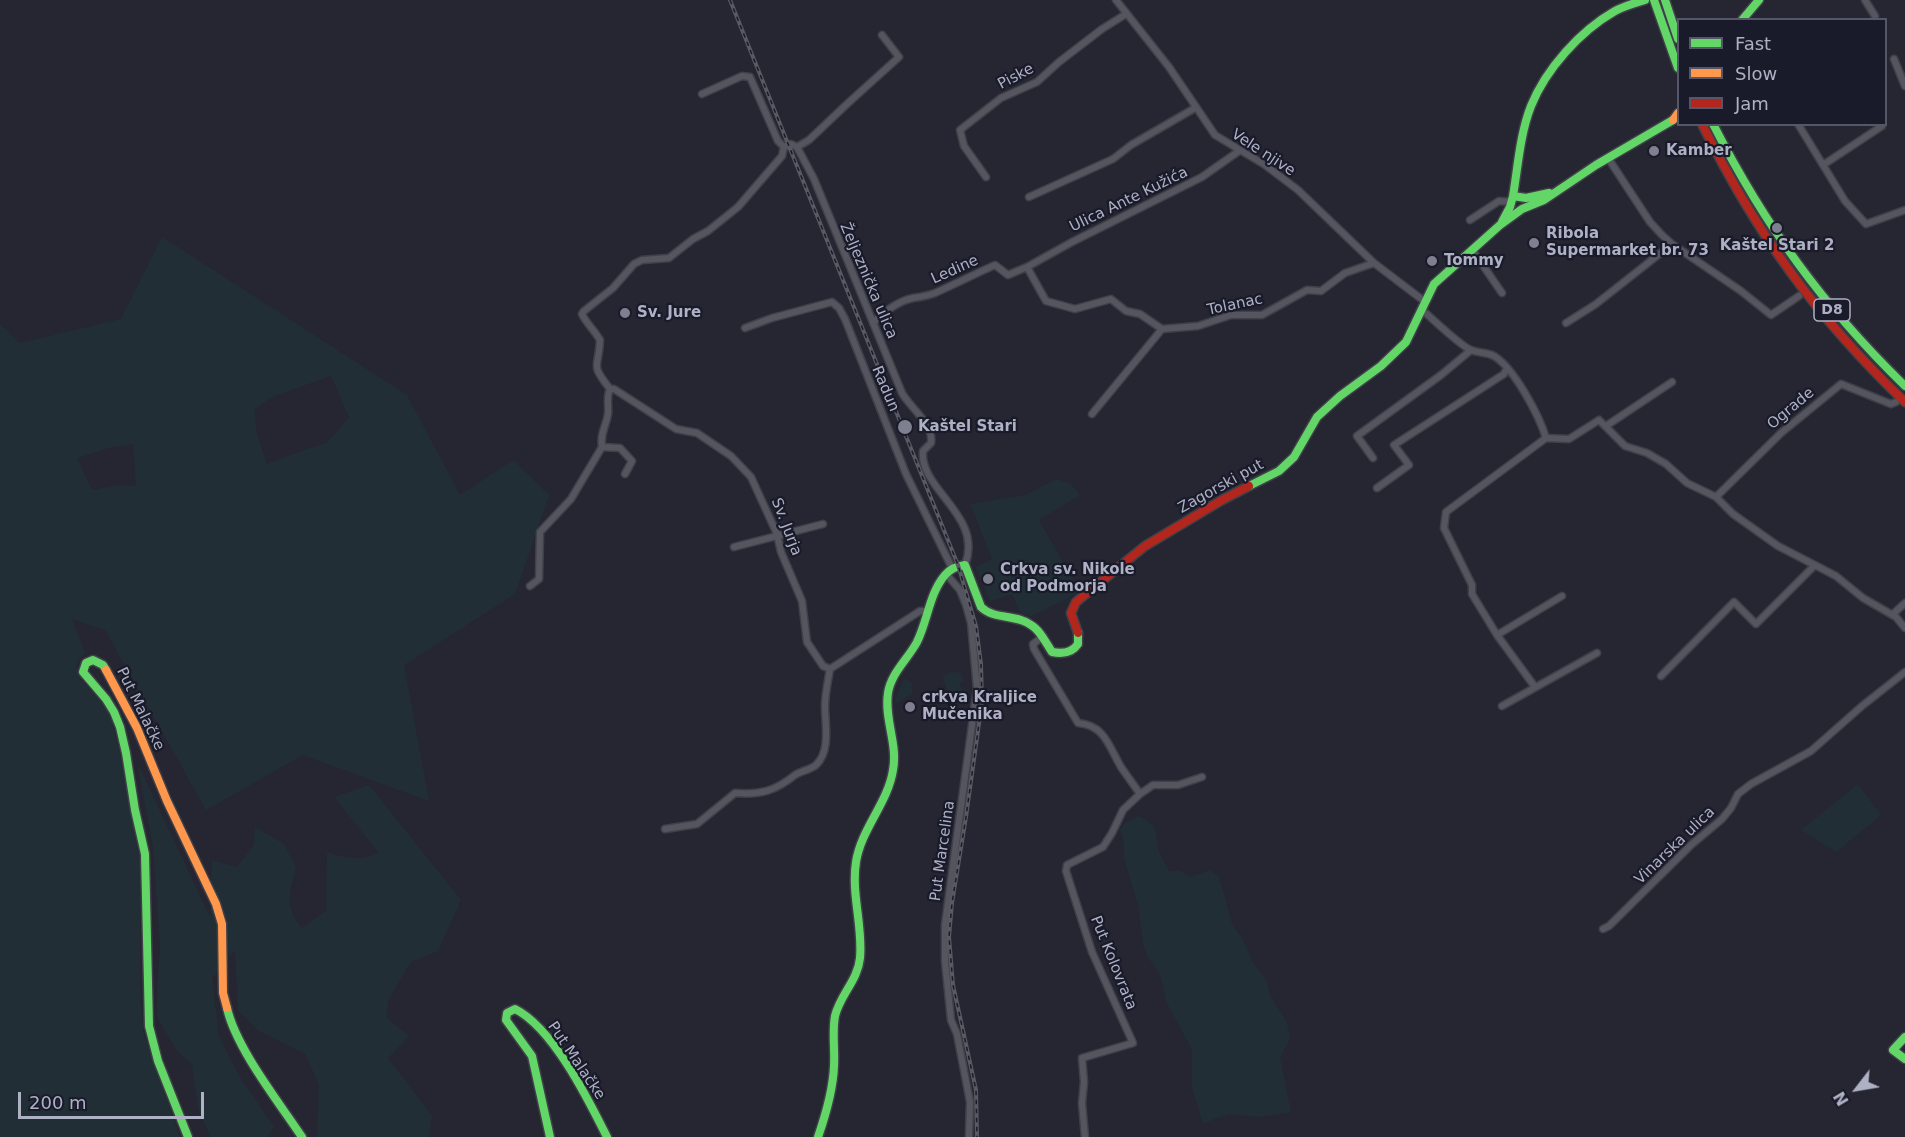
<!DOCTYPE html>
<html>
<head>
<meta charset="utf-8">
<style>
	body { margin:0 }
	#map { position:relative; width:1905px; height:1137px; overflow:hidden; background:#252631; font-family:"DejaVu Sans",sans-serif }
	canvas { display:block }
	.legend { position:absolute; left:1677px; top:18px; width:210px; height:108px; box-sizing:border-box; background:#191b2b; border:2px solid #555768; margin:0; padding:8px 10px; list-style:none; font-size:18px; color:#aeb0c3 }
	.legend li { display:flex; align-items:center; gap:12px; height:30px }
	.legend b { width:30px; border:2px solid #555768 }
	.north { position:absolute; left:1827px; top:1059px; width:60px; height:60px; -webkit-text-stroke:4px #191b2b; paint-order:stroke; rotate:239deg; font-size:16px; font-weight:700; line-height:24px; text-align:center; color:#aeb0c3 }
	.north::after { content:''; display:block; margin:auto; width:21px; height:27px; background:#aeb0c3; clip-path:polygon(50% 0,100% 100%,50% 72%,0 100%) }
	.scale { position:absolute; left:18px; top:1092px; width:186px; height:27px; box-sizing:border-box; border:3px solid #aeb0c3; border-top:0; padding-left:8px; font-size:18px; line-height:21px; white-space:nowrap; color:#aeb0c3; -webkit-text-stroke:4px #191b2b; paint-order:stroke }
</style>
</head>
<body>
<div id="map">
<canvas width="1905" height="1137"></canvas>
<ul class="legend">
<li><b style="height:8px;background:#63d668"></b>Fast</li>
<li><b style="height:8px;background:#ff974d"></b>Slow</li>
<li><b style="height:8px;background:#b3261e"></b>Jam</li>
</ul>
<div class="north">N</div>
<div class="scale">200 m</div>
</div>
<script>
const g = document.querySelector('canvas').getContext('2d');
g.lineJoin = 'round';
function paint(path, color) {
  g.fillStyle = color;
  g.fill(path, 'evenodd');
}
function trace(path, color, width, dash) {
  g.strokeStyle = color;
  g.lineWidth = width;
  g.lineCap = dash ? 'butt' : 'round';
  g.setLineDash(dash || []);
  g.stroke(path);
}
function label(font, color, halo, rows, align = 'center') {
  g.font = font + ' "DejaVu Sans",sans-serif';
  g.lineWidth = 4.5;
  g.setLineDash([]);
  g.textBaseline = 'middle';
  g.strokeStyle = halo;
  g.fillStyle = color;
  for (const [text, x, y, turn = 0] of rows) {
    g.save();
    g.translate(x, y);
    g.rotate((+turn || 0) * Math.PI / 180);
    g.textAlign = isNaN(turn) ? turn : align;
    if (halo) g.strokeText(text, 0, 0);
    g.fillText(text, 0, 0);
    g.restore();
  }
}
paint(new Path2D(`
	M162,237L407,395L460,495L513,460L549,495L515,594L404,665L429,801L303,755L206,810L105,630L72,619L85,652L76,664L79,678L100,700L112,720L127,787L140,862V996L143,1032L180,1137H0V324L20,343L121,319ZM331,376L349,417L327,443L307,449L267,464L257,434L254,410L272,397ZM133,444L136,486L119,485L92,490L77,458L112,447Z
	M1056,479L1070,483L1080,495L1039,520L1080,592L1032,616L1021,614L1012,594L990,601L976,567L992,559L970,504L1026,495Z
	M954,671L956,673L960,672L964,681L959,683L965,697L952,702L942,676Z
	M904,678C913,682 914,685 912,694L897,703L895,700Z
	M137,762L210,917L212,860L237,867L254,845L255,827L284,844L296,868C289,894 284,906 302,928L326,911L327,852C348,859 357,861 379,853L334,797L369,785L461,900L438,951L411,962L388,1000L387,1018L409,1036L388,1058L432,1116L429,1137H314L317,1134L319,1084L305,1054L259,1031L238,1010L235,950L212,979L219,1036L238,1074L274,1127L267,1137H211L198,1109L192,1064L178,1052L157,1018V988L160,947L153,847Z
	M1858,784L1881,815L1836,852L1801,830Z
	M1139,816C1158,826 1155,830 1158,848C1160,856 1165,864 1169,871H1180L1191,877L1210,870L1219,877L1232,924L1243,940L1253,963L1267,981L1270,995L1287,1023L1290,1039L1280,1057L1291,1112L1259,1117L1231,1114L1219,1117L1203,1124L1192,1087V1049L1166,1002L1160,974L1147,956L1144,947L1138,905L1124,858V844L1120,829L1126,822Z`), '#222e36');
const street = new Path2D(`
	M1116,0L1169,67L1215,135L1265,165L1298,190L1374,263L1424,301
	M1865,0L1875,16
	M882,35L899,57L847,104L809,140L797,147L814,179L902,393C911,409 934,424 931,443L923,451C919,490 984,515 965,565
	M1894,59L1905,86
	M702,94L742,76L750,77L778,141L784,147
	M1798,124L1845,201L1866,224L1905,210
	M1608,158L1650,222L1662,235L1672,244L1741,291L1771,315L1799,296
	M1823,165L1882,126
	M986,177L964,146L960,130L1001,98L1037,82L1059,62L1102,29L1126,14
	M1029,197L1113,159L1131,145L1195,108
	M1470,220L1499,201L1512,202
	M1473,251L1502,293
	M1027,267L1072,242L1202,177L1239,151
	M1421,309C1432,318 1459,345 1471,350C1478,353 1487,352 1494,356C1514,368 1539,415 1546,438
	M873,323C883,313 898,301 913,298C920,297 927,296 935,293C955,284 975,274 995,265L1008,275L1027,267L1046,301L1075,309L1111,299L1126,311L1140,314L1162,329
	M1566,323L1596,304L1672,244
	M745,328L772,318L832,302L839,308L845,319L906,474L952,568
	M610,389H614L676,429L697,433L731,456L751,477L777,534L781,552L802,601L807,642L823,666L830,669L920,611H928
	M610,389C589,362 599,369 600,340C595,331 586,323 582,314L584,311L613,288L634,264L642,260L669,258L693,239L708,231L738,207L782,156L784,147L791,144L797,147
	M1092,414L1162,329L1198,326L1231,315H1262L1307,290L1321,291L1345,273L1374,263
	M1606,426L1672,382
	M1546,438L1569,439L1599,420L1625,446L1647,453L1666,464L1687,483L1716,497L1733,514L1778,546L1836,576L1863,598L1896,617L1905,628
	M602,447L620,448L632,461L625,474
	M1373,458L1357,436L1441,375L1471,350
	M1377,488L1409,465L1394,445L1504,374L1507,368
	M1716,497L1781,433L1841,384L1891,404L1896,402
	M734,547L823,524
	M946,574L960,590L966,605L971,623L977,688L945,925V961L951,1020L957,1034L970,1102L969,1137
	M530,586L539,579L540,532L571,499L602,447C600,432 606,427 608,414C609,405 606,397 610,389
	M1892,615L1905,603
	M1497,635L1562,596
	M1041,638L1033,644L1034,649L1078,723C1105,725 1109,747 1121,767C1127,776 1134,785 1140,794
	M1661,676L1734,602L1756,624L1815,565
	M1535,687L1497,635L1472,594V585L1444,528L1446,512L1546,438
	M1502,706L1597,653
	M665,829L697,824L735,793C761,795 775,791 795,775C801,771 810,770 816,765C831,751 825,724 825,706C825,694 828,681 830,669
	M1603,929L1609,926L1691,845L1722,819L1731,808L1738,794L1751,784L1811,751L1862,706L1905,672
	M1085,1137L1082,1103L1084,1082L1082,1058L1133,1043L1092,952L1066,871L1067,865L1103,847L1112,833L1123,810L1140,794L1153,785H1178L1202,777`);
const fast = new Path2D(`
	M1654,0L1678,68
	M1665,0L1678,39
	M1742,20L1759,0
	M1713,124C1765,226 1823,306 1905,386
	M1513,196L1526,198L1549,193
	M1502,222L1510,207L1513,196C1518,166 1520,134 1531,106C1546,69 1580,31 1615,11C1624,6 1635,3 1645,0
	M1249,486L1279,471L1294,457L1317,417L1340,396L1381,366L1406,342L1434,284L1500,225L1522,209L1544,200L1596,165L1673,120
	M106,670L103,665L93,660L86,663L83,672L106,699L114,712L120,727L126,753L135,810L145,854L149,1026L158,1061L188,1137
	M227,1008C236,1048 278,1101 302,1137
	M1905,1037L1893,1050L1905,1059
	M550,1137L532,1056L506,1020L507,1013L515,1009C553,1028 588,1099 607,1137
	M818,1137C826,1114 833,1091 834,1066C835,1049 832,1032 835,1016C840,995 858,980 860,958C863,926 851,894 856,862C861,829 888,803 893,770C898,744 884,719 888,693C891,673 908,659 917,642C928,620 929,594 945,575C951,568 957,566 965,565L981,607C994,620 1017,614 1031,625C1040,630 1046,643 1052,652C1062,654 1072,653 1078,644V633`);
const slow = new Path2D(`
	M1673,120L1678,113
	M106,670L137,728L167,801L216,904L222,924L223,993L227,1008`);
const jam = new Path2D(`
	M1702,124C1756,233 1817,318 1905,402
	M1078,633L1071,613L1076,602L1145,546L1222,500L1249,486`);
trace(street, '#3f4048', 9);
trace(fast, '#3f4048', 11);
trace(slow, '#3f4048', 11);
trace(jam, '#3f4048', 11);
trace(street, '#54555f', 6);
trace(fast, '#63d668', 8);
trace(slow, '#ff974d', 8);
trace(jam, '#b3261e', 8);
const rail = new Path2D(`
	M730,0L958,565L976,626L981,664L982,702L966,817L952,903L949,937L953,985L976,1090L977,1137`);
trace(rail, '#585a62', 4);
trace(rail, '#191b2b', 1.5, [4.5]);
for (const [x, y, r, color] of [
	[1654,151,6,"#7e8090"],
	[1777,228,6,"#7e8090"],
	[1534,243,6,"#7e8090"],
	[1432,261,6,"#7e8090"],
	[625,313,6,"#7e8090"],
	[905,427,8,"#7e8090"],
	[988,579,6,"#7e8090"],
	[910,707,6,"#7e8090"]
]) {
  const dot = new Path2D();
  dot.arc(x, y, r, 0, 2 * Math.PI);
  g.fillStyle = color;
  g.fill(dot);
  trace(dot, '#191b2b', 2);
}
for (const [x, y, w] of [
	[1832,310,36]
]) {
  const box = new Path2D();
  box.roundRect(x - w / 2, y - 11, w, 22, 4.5);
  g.fillStyle = '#191b2b';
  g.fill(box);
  trace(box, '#aeb0c3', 1.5);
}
label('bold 14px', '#aeb0c3', null, [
	["D8",1832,310]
]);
label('15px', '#aeb0c3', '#191b2b', [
	["Piske",1016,77,-28],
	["Vele njive",1263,153,33],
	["Ulica Ante Kužića",1129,200,-26],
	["Ledine",955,270,-24],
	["Željeznička ulica",868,281,67],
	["Tolanac",1235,305,-12],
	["Radun",885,389,67],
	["Ograde",1791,409,-40],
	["Zagorski put",1221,487,-29],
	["Sv. Jurja",786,527,69],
	["Put Malačke",140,709,64],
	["Vinarska ulica",1675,846,-44],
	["Put Marcelina",943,851,-82],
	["Put Kolovrata",1113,963,68],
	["Put Malačke",576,1061,56]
]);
label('bold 15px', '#aeb0c3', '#191b2b', [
	["Kamber",1666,151],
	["Ribola",1546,234],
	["Supermarket br. 73",1546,251],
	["Kaštel Stari 2",1777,246,"center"],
	["Tommy",1444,261],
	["Sv. Jure",637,313],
	["Kaštel Stari",918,427],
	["Crkva sv. Nikole",1000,570],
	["od Podmorja",1000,587],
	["crkva Kraljice",922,698],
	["Mučenika",922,715]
], 'left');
</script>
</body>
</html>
